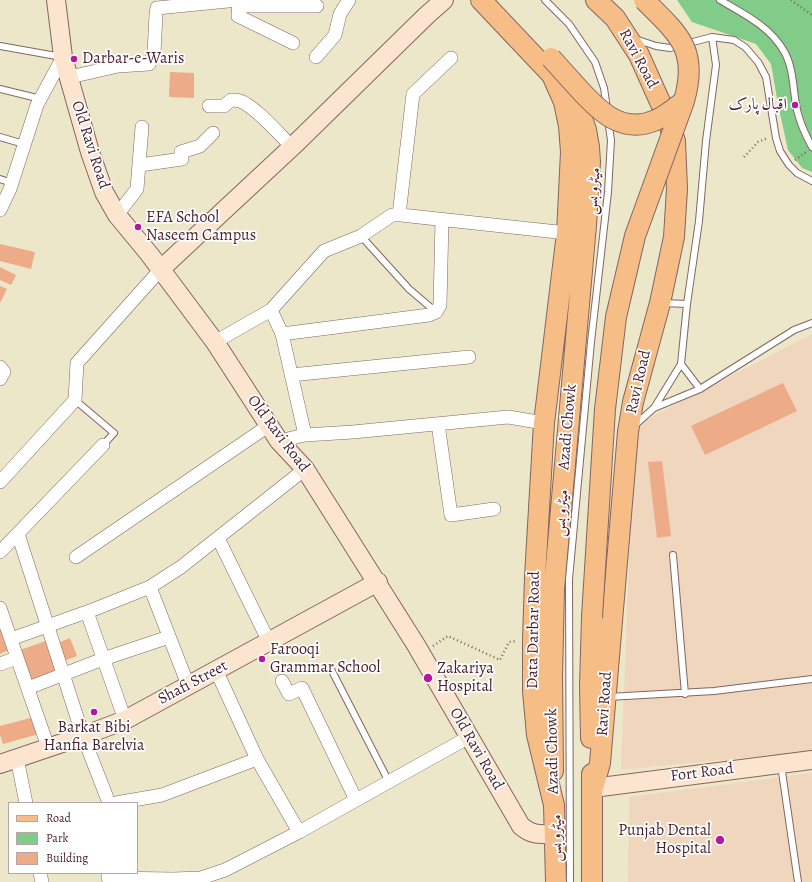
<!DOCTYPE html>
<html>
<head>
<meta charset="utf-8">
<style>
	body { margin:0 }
	#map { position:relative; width:812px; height:882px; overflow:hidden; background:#ede7ca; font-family:Alegreya,serif }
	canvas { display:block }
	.legend { position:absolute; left:8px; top:802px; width:130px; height:72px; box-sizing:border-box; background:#fff; border:1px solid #b7a5aa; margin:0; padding:5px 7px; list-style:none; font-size:12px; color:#4a1f2b }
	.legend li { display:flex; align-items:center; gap:8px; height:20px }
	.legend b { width:20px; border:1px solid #b7a5aa }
</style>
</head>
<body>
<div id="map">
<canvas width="812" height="882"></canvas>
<ul class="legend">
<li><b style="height:5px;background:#f6be86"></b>Road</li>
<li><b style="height:11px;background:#82cc89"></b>Park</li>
<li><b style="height:11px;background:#eeab88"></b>Building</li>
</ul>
</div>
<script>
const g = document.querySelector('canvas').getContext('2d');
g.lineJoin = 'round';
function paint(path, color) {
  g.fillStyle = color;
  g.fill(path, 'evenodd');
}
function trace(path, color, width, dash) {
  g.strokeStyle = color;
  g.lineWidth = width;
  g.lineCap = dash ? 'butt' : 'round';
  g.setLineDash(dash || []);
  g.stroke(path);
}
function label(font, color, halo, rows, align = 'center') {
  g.font = font + ' Alegreya,Amiri,serif';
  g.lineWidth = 3.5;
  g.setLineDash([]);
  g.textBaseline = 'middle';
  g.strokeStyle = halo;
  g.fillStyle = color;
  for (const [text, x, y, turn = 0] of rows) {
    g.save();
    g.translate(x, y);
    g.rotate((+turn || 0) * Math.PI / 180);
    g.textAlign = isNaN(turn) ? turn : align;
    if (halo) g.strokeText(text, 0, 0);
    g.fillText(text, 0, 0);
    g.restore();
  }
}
paint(new Path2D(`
	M812,334V751L621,770L634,426Z
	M812,773V882H628L629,797Z`), '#efd6bc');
paint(new Path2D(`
	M677,0H812V172L802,168L788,150L778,104L771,64L756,44L692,22Z`), '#82cc89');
paint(new Path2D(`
	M170,72L194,73V98L169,97Z
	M0,244L35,252L31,269L0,261Z
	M0,267L16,275L11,285L0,280Z
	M0,286L7,289L0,303Z
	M783,383L797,411L705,455L691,426Z
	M662,461L671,536L657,538L648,462Z
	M1,628L11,649L0,654V629Z
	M70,638L77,656L61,662L55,644Z
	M49,640L60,670L27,681L17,651Z
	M34,717L39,734L3,744L0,735V726Z`), '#eeab88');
const lane = new Path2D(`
	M545,0L569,24L595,62L604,88L607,109
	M720,0C744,14 771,27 785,53C794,70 793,92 797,110C800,123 806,136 812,147
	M635,39L656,46L670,48L712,37L734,40L745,47L758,62L766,77L776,138L780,151L789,165L797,173L812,181
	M0,46L62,57
	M0,89L41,99
	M0,137L24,144
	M0,179L12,183
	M361,236L409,289L436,312
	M663,303L687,304
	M681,364L700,389
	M75,400L114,433L103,445
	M654,408L700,389L794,330L812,323
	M635,425L654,408L681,364L687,304L699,221L706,141L716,65L712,37
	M673,555L685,694
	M332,671L389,782
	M608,697L714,691L812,679
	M781,765L798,882
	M570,882L569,579L591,342L608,192L611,140L608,120`);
const street = new Path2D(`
	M239,0L238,16L293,43
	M239,6H317
	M316,57L335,35L340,14L349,0
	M70,77L118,66L149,64L154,54L156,14L157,8L238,0
	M209,106H224L231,100C234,100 237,100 240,101C255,106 281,136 292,147
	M140,165L182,159L181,152L200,146L213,133
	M0,210L10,189L37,105L63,57
	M117,215L137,189L142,127
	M399,215L413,94L451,58
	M271,310L282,334L305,435
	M282,334L429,315L436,312L440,305L442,220
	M215,342L271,310L324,251L361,236L392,215H401L567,233
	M0,367L4,372L0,379
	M291,375L469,357
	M438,424L451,515L494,509
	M279,441L305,435L353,432L508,417L544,423
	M0,482L75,400L77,363L161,269
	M18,534L83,736L109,803
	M218,538L269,642
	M0,552L103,445
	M76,557L268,426
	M150,587L188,685
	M0,608L48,747
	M87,612L125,720
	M11,639L95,609L150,587L181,567L305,469
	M0,664L17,658
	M216,670L257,759L299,832
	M282,681L289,694L302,688L356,800
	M28,688L103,659L169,637
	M17,758L26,803
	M116,803L162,795L257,759
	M40,873L42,882
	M108,873V878L173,879L201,878L225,870L299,832L469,737`);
const secondary = new Path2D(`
	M56,0L63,57L90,152L104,192L117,215L150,255L215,342L279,441L305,469L416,645L521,826C533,836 540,834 555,834
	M161,269L292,147L427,15L444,0
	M0,764L83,736L125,720L378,582
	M593,788L812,760`);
const primary = new Path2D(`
	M481,0L552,75L564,102L569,126L571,152L567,233L544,423L535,577L533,640V691L537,735L554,805L556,882
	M591,738L590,686L592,617
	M553,771L552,676L554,589L586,225L590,162L589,147L586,130L580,112L570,92
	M593,788L600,763L628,432L633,402L660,303L674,237L677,189L675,141L665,113L639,55L615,18L596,0
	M592,882V774`);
trace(lane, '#836563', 8);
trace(street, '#836563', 14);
trace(secondary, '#836563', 20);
trace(primary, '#836563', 22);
trace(new Path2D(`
	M791,0L812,15
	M744,157L758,142L768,138
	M795,160L806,152
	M433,646L448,636L500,660L509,642L517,641`), '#836563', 2.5, [1, 3]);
trace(lane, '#fff', 6);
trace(street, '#fff', 13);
trace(secondary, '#fbe5cf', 18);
trace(primary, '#f6be86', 20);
const primaryBridge = new Path2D(`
	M551,58C560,68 569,78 578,88C599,111 622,135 656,120C666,116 675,108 684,101
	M592,617L605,409L616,317L635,236L684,101C699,49 678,34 644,0`);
trace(primaryBridge, '#836563', 22, []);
trace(primaryBridge, '#f6be86', 20);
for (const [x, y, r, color] of [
	[74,59,4,"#b5179e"],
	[795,105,4,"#b5179e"],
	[138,227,4,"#b5179e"],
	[262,659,4,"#b5179e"],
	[428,678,5,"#b5179e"],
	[94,712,4,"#b5179e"],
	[720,840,5,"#b5179e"]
]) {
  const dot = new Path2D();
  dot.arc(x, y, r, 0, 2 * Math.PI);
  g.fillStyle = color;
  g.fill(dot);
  trace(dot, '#fff', 1.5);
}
label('16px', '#4a1f2b', '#fff', [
	["Darbar-e-Waris",82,59],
	["اقبال پارک",787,105,"right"],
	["EFA School",146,218],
	["Naseem Campus",146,236],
	["Farooqi",270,650],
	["Grammar School",270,668],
	["Zakariya",437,669],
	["Hospital",437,687],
	["Barkat Bibi",94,728,"center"],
	["Hanfia Barelvia",94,746,"center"],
	["Punjab Dental",711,831,"right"],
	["Hospital",711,849,"right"]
], 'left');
label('16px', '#4a1f2b', '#fff', [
	["Ravi Road",638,59,62],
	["Old Ravi Road",90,145,72],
	["میٹرو بس",594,191,-85],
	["Ravi Road",639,382,-77],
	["Azadi Chowk",568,427,-85],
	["Old Ravi Road",278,434,53],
	["میٹرو بس",562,513,-85],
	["Data Darbar Road",534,630,-89],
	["Shafi Street",193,683,-28],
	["Ravi Road",605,704,-86],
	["Old Ravi Road",476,749,60],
	["Azadi Chowk",553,751,-91],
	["Fort Road",702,773,-7],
	["میٹرو بس",557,838,-90]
]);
</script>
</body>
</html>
